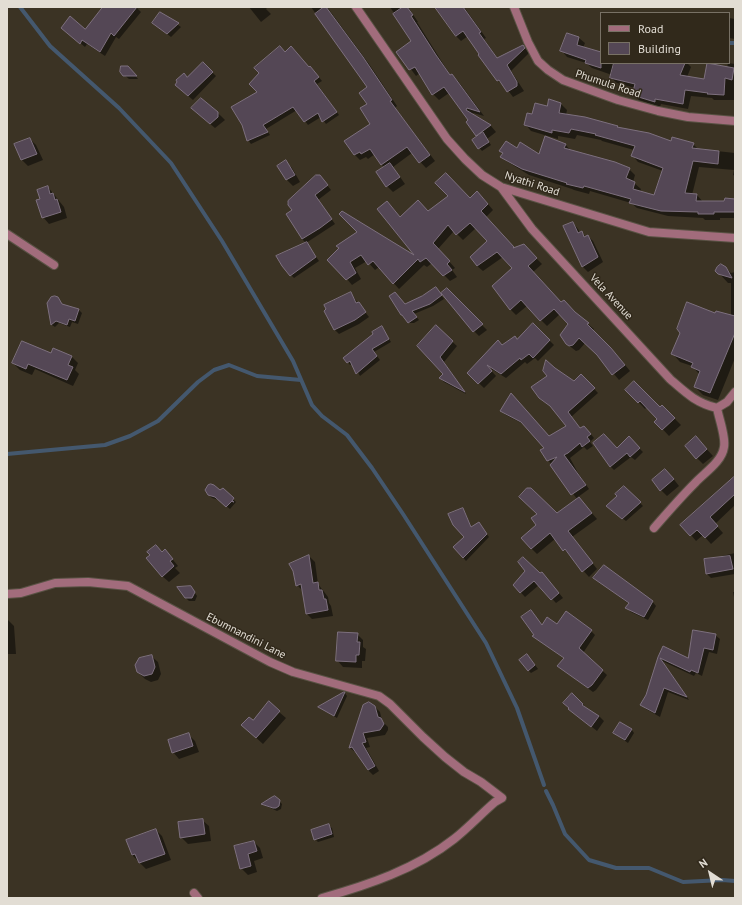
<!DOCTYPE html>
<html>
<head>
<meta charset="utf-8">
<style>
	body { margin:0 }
	#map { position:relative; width:742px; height:905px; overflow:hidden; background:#3b3324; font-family:"PT Sans",sans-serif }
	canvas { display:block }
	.frame { position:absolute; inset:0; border:8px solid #e2ddd4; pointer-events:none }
	.legend { position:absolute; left:600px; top:12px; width:130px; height:52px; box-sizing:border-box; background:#31291b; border:1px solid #787165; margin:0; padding:5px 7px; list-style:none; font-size:12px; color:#e2ddd4 }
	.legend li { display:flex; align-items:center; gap:8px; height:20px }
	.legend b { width:20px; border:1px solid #787165 }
	.north { position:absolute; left:690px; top:853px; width:40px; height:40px; -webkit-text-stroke:3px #31291b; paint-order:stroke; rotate:325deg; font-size:11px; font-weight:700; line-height:16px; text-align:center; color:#e2ddd4 }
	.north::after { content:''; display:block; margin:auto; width:14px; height:18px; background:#e2ddd4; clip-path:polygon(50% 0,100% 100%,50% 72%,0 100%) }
</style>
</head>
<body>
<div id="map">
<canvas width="742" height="905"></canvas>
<div class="frame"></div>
<ul class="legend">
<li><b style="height:5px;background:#a26c7c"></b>Road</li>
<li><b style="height:11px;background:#544755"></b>Building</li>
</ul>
<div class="north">N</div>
</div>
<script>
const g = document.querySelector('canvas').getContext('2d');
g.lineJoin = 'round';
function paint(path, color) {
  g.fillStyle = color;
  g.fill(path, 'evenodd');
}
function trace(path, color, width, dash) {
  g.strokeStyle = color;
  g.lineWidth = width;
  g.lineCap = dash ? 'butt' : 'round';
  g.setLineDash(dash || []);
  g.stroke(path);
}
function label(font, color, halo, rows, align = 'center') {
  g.font = font + ' "PT Sans",sans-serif';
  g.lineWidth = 3;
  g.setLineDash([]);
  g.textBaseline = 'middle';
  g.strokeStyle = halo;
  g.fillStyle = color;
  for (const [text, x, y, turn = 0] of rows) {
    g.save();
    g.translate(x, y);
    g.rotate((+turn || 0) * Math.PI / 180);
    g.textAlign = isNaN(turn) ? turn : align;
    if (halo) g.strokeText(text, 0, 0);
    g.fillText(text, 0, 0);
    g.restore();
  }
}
paint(new Path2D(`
	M110,7H136L141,12L119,39L116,37L105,56L87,44L85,47L67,32L86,30Z
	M249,7H268L266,9L271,14L261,22Z
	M311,7H327L369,64L397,106L395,108L435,161L426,168L412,153L393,167L405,184L393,192L387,186L384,168L375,154L368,159L366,157L360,160L355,155L346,141L371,125L368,104V87Z
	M390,7H408L418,22H417L442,62L451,76L452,75L458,81L484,116L473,113L472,115L491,126L496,132L487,139L491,145L482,151L473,140L478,136L468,122L469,121L449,93L439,100L433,94L420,73L416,76L398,52L413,42Z
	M436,7H464L486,38L484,39L498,59L523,46L529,53L511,71L524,91L513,97L504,85L498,81L479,55L481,54L468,36L461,41L456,36Z
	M161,13L181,27L171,37L157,26Z
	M729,18L735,19V39L729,38Z
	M567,34L579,38L585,43L583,48L601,53V63H687L691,67L687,77L704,80L727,68L728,63L735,64V100H714L712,98L691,96L688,109L661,104L660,107L639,100L633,95L635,88L617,83L611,78L612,75L592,68L586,63L567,57L562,51Z
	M285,53L309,68L310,67L313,70L322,81L317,84L339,115L326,124L321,117L308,125L297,110L266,129L270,135L251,144L248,140L259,93Z
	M203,63L216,76L193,100L180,89L187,78Z
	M131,70L138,79H129L122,73Z
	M201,99L221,116L225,120L215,128L197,113Z
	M549,100L561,104L567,110L566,115L617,127L619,129L671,142L693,144L698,149L735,153V176L733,175L734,170L699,167L692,195H697L703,202H725L735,200V218H720V220H705L703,218L668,216L637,208L631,203L590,191L589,194L574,190L572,189L529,175L508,162L502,156L503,153L501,151L517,149L539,155L565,144L571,151L629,169L635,175L633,182L641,189L640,192L655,196L663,171L638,162L632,155L634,150L602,141L601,140L577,135L575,139L558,136V139L531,131L525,124L532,115L547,108Z
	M30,139L36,145L43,160L28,166L22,160L16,145Z
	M286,162L292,168L300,182L293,186L287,180Z
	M319,175L331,190L318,200L335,224L306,243L302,239L294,210L287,203Z
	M48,187L64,207L67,218L49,224L43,217L41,199Z
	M483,198L493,210L486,217L514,249L523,245L542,264L533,272L562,303L594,329L592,331L617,355L630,371L619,380L598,355L586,342L579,350L576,351L567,344L569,324L560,314L547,326L527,306L516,315L511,310L493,287L513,268L503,257L483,271L477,266L488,242L476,228L463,240L454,231L438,249L455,268L452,270L457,277L450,281L432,263L427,267L424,265L399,289L379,267L375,270L367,261L355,268L361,279L352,285L347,279L340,248L418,258L393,208L400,218L429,212L470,199Z
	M573,223L578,229L580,233H582L586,237L588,236L593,241L603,262L588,272L583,267L565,227Z
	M309,247L319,261L294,278L291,275Z
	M726,268L731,273L735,272V358L718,400L703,395L695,387L700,375L692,366L680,362L673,354L716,314L731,316V283H728L717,271Z
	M447,290L487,330L479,336L474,331Z
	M438,291L444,299L433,306L414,314L419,320L414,323H410L402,315L405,305Z
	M350,293L369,317L359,324L339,334L335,330L325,311Z
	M58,298L63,305L79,310L82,313L78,324L72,322L70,327L59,323L55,327L52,325L48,303Z
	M533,324L554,345L538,361L535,358L527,364L525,362L506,378L488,367L496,376L484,388L468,373L502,346L518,340Z
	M436,327L457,346L444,362L466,394L444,382L440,378L445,374L418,346Z
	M382,328L391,342L374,352L380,360L360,376L353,364L350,365L348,362Z
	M51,355L71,356L78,363L75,370L79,374L73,386L35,369L32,375L20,370L13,363Z
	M554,369L574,383L581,375L598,393L571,417L581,429L588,431L594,438L590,442L593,446L587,450L584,447L570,458L578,473L589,489L578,497L597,519L572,537L597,569L589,577L555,539L537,554L531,548L538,525V514L520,497L529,488L556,514L577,499L548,460L545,448L525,425L506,415L501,411L550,437L568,426L553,408L540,398L549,376Z
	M627,390L660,409L662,406L681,425L669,436L656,422L659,420L647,407L645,409Z
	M629,438L643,452L635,460L631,457L614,470L610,466L617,449Z
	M702,444L713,456L703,464L697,458Z
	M735,475V505L715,524L723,533L711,544L703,535L696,541L691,535L734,478L733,477Z
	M672,477L679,486L667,496L661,490Z
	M624,487L643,506L626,521L610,509Z
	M223,489L236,502L230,509L219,500L212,498L209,495L220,492Z
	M463,509L465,512L472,528L481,526L489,537L466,561L454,547L466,537Z
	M156,546L163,552L165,550L178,566L175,568L180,573L169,582L162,576L151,555Z
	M735,553V574L711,578L707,574L724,558L722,556Z
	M309,556L315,562L318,584L328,597L329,603L331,606L333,616L312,619L306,613L303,591L297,585Z
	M540,574L546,577L563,598L556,603L539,585L525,597L514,585Z
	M595,578L652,601L656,606L648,620L631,612L627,608L629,604Z
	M191,587L197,596L195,601H189L186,598Z
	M733,592H735V602Z
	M531,611L542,626L557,625L591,631L595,635L583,653L607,675L596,690L593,692L563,670L565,659L534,636L535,635Z
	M7,619L14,626L16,654H7Z
	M357,634L363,640V647L366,649L365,661H362V668L343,667L337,660Z
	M715,635L720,639L717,654L709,652L702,676L696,673L694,676L662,661L689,700L668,692L660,717L646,709L642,705L646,695L659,658L689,660Z
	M151,656L158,662L161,674L158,680L151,682L145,679L138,672Z
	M530,658L538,669L531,673L528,670Z
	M345,693L347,696L337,718L319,707Z
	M366,704H372L380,712L382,721L388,727V730L385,735L367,738L370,747L366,748L379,771L373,775L368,770L357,752H355L350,748L364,706Z
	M583,704L587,710L599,716L604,721L597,731L569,709Z
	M279,712L286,718L263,744L242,725Z
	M632,730L634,733L628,743L614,733Z
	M189,735L195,741L199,752L179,759L173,752Z
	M279,801L282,804L281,809L277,811L266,806L263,804Z
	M202,820L209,826L211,841L188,844L181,837Z
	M329,826L332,828L334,837L318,842L315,839Z
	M156,830L162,836L171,860L146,869L132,855L127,841Z
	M254,842L260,848L263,858L254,861L257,872L248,875L241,868Z`), '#0007');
trace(new Path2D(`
	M20,7L50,46L119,108L171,163L222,241L293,361L312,405L322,416L347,435L372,468L403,514L486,643L517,708L544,785
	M729,43H735
	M7,454L105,445L130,436L158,421L198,382L214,370L229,365L257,376L301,380
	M546,791L553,805L565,834L589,860L616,868H649L683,882L722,880L735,881`), '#44586e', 4);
const building = new Path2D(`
	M103,7H137L114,36L111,33L100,52L82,40L80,44L61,28L70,16L85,29Z
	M324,7H326L363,57L392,100L390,101L430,155L419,163L407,147L381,165L370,149L361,154L360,152L354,155L344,141L370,124L360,108L367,104L359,93L367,87L315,14Z
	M403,7H407L413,15L411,16L436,55L450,75L452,74L480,112L467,108L466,110L491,125L476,136L466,122L468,120L444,87L432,95L415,67L409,70L396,52L411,41L393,14Z
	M435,7H463L481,32L479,33L497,58L523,45L525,48L507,65L517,82V86L507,92L499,80L497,81L478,55L479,54L463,31L456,36Z
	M160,12L179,23L167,34L152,23Z
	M567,33L579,37L577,45L601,52V68L585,63L586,60L560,51Z
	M280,46L285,52L291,46L309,67L310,66L319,77L314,81L337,112L322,122L318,113L304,122L293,107L263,125L268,132L247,141L242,125L231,107L257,92L249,84L259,73L254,68Z
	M203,62L213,72L188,96L175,85L177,82L176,80L184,73L187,77Z
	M614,63H685L680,75L704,79L707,63L734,68L732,80L725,78L724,95L707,94L708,93L685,90L683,104L655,99V102L632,95L635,84L610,78Z
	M121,66H128L137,76H123L120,72Z
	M201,98L218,112V117L210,124L191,108Z
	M549,99L561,103L559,113L585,117L618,126L617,127L649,133L671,141L672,137L694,143L692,148L719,151L718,164L693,161L685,193L697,194L696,201H724L725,198L735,199V212H714V214H698V212L661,211L629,203L631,199L584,186L583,188L566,184L567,183L522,169L500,157L503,153L499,151L506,141L517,148L520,142L539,154L545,136L566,144L564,148L615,162L630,168L626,178L635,182L633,189L654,195L663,168L631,156L635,146L595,135L596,134L571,129L569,133L552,130V133L524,125L527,113L532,114L535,103L547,106Z
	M483,132L489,142L478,149L472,140Z
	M30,138L37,154L21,160L14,144Z
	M286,160L295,175L286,180L277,166Z
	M390,163L400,177L386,187L376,172Z
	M446,173L470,198L477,191L488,204L481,211L514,247L513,248L524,244L537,258L528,266L561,302L564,300L575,312L589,323L587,324L611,348L625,365L612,375L597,355L579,338L573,345L569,346L566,344L560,335L568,324L554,309L540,321L521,300L510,310L492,286L512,268L497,252L477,266L470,257L487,241L470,223L456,235L448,225L433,243L450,261L447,264L452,270L443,276L426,258L420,262L418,259L393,284L373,261L368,265L361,255L350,262L356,273L346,280L327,260L339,248L336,246L357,232L339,214L342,211L414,255L377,209L387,201L400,217L418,200L428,211L448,196L435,183Z
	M316,175H320L328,185L315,195L332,219L320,228L302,239L286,214L292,210L288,205V201Z
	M48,186L50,194L53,193L55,200L57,199L61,212L42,218L36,200L40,199L37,190Z
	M573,222L578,233L582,231L584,237L588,235L598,257L582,267L563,226Z
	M307,242L316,257L290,276L282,266L276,256Z
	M721,264L726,267L732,278L718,274L715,271L717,267Z
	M436,287L442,295L430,304L412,311L417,317L408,323L402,315H401L389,296L395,292L405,304L422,296Z
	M447,288L483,324L473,332L441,293Z
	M351,292L356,303L359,302L366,312L355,320L334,330L324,311L326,309L324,305Z
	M55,296L58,297L62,304L79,309L75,321L69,319L67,325L56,321L51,325L47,303L51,297Z
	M687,302L715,313L716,311L735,316V333L710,393L694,387L700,371L691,367L693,363L671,354L680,333L677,329Z
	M533,323L550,340L533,358L529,354L521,360L520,358L501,374L487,365L492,371L478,384L467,373L498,340L502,345L515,336L517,339Z
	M436,325L453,341L440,357L465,392L439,378L443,374L417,346Z
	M382,326L389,339L372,349L377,356L356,374L350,361L347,363L343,358L373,334L372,332Z
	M22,341L51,353L53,348L72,356L68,365L73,367L67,380L28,364L26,369L12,363Z
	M546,360L555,368L574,381L581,374L595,388L568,412L580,428L584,426L591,434L587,437L590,441L582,447L580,443L568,453L564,455L586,485L571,495L550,465L557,457L547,461L540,450L544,448L521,422L500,411L511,393L549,436L566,426L550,406L539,398L531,387L547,376L543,371Z
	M634,381L660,407L662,405L675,418L662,430L654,422L657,419L640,401L638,403L625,390Z
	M604,434L617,448L629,436L640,448L630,457L627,453L610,467L593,443Z
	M696,436L707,449L696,459L685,446Z
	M665,469L674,479L660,491L652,480Z
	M735,476V494L710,517L718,526L705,538L697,530L690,536L680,525Z
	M211,484L214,485L220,490L223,488L234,498L232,501L234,502L232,501L226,507L215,497L208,495L205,490L208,485Z
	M624,486L641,502L622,519L606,506L617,496L615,494Z
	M527,488H531L557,513L579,497L592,513L568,531L593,563L582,572L565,549L563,551L550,533L531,549L521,538L536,525L531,518L537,514L519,497Z
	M463,508L471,527L479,522L487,534L463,558L453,547L464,537L453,525L448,514Z
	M156,545L162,552L165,549L173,559L170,561L174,566L162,577L146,558L150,555L147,552Z
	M309,555L313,583L318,582L319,590H322L324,599H326L328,610L306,614L301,584L296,586L293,571L289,564Z
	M730,556L733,569L706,574L704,559Z
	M523,557L540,573L542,572L559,593L551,600L534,581L520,593L513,585L525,571L518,562Z
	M604,565L653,601L644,617L625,608L629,603L593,578Z
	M191,586L195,592L192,598H185L177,587Z
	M531,610L542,625L547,617L557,624L566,611L592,630L579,648L603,670L592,685L588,688L557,666L564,658L532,636L534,635L521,617Z
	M693,630L716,634L713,650L704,648L698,673L691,670L690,672L660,658L687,697L664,688L655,713L640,705L646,695L658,657L663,646L688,658Z
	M338,632L358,633L357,642H360L359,655H356V662L336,661Z
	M527,654L535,665L528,671L519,660Z
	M152,655L155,667L152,674L144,676L137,672L135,665L139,658Z
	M344,692H345L334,716L318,707Z
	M572,693L583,704L582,705L599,716L591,727L568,709L569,708L563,703Z
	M269,701L280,711L256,738L241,725L249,717L253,720Z
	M369,702L375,706L378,717L381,718L384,724L380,730L363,733L366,742L362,743L375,766L368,770L352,747L349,748L363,705Z
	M620,722L632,729L625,740L613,733Z
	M189,733L193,746L172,753L168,740Z
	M275,796L280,800L279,806L276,808H273L261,804L272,797Z
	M203,819L205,834L180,838L178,822Z
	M329,824L332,834L314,840L311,830Z
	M156,829L165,854L139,863L135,854L132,855L126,840Z
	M254,841L257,851L248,854L251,866L240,869L234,846Z`);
paint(building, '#544755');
trace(building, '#7d707e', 1);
const street = new Path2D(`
	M356,7L447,139L465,159L482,175L501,187L649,232L735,238
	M514,7L528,42L538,61L548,70L563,80L618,100L658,111L688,117L735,121
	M501,187L532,229L670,379C686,393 696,403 717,408L727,402L735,392
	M7,234L54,265
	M654,528C667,513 681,497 695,483C704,473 722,462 724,447C726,437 719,419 717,408
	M7,594L21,593L55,583L88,582L128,586L270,662L293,672L379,696L390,704L423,737L445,757L464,772L481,782L502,798L495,802C481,814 468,828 454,839C416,869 368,885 322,898
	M194,893L198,898`);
trace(street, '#595244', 10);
trace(street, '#a26c7c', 8);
label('11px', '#e2ddd4', '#31291b', [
	["Phumula Road",608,84,18],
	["Nyathi Road",532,184,18],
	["Vela Avenue",611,297,47],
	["Ebumnandini Lane",246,636,27]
]);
</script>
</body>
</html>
